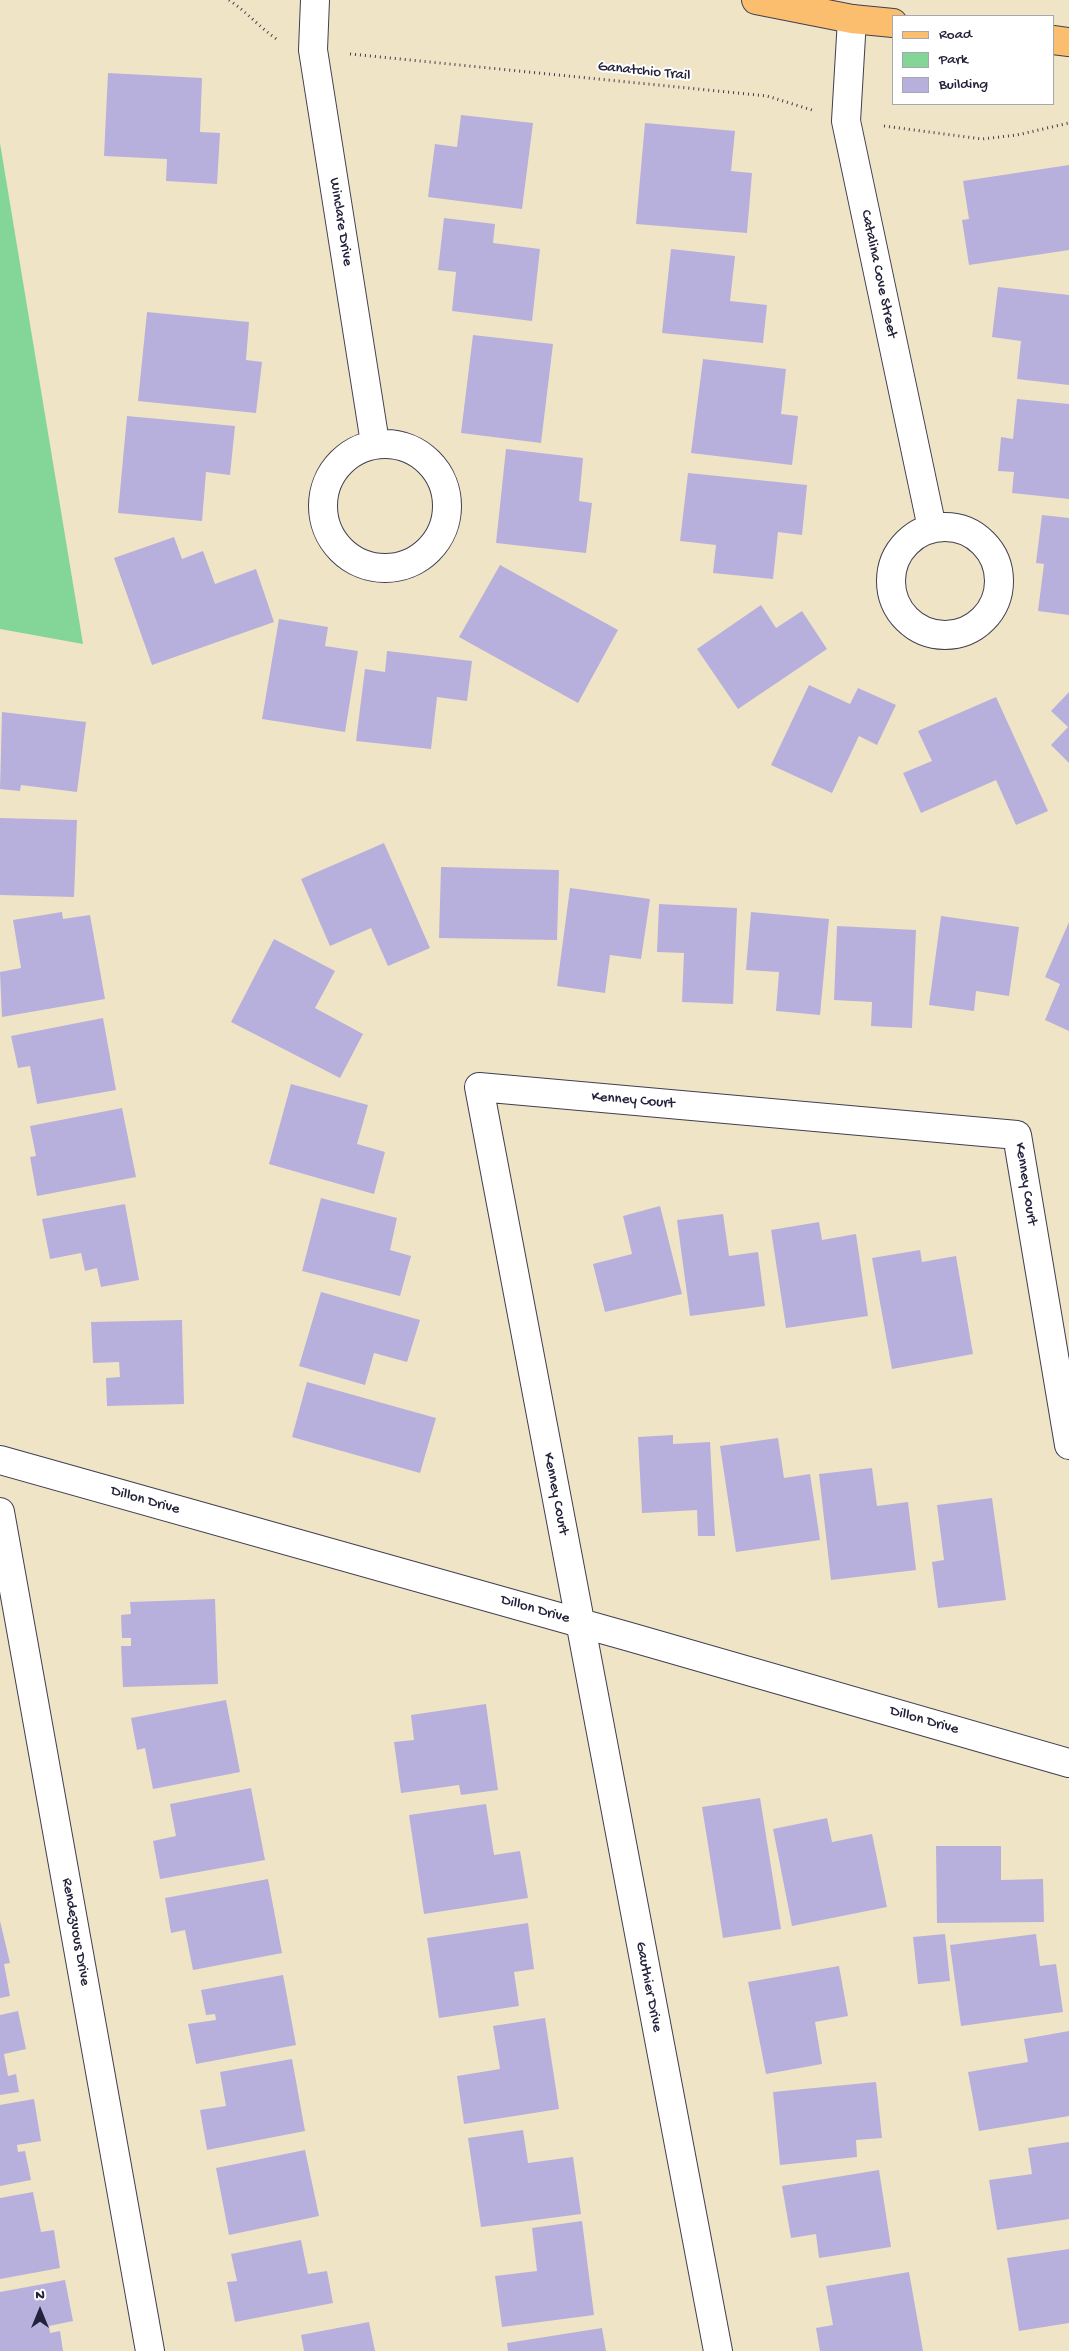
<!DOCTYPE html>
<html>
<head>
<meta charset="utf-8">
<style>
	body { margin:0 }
	#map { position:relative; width:1069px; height:2351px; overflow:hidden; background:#f0e4c7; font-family:"Gochi Hand",sans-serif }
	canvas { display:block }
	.legend { position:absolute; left:892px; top:15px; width:162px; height:90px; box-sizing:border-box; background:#fff; border:1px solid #a7a7b1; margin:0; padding:6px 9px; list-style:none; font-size:15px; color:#22223b }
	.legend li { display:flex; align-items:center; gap:10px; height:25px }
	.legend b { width:25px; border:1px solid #a7a7b1 }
	.north { position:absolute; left:15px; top:2286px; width:50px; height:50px; -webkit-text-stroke:4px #fff; paint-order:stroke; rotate:0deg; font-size:14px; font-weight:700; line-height:20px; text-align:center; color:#22223b }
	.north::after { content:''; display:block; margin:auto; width:18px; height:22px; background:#22223b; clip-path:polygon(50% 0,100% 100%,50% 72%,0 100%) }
</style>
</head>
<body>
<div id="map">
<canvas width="1069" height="2351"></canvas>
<ul class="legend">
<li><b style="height:6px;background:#fbbd6e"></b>Road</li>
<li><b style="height:14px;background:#83d698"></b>Park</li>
<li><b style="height:14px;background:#b7b0dc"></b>Building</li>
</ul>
<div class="north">N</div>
</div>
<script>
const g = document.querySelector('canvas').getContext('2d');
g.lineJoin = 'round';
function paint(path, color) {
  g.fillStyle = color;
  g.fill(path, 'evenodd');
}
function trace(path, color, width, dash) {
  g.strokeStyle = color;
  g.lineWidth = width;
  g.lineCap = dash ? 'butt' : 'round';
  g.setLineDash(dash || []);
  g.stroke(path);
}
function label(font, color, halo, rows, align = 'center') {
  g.font = font + ' "Gochi Hand",sans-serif';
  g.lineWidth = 4;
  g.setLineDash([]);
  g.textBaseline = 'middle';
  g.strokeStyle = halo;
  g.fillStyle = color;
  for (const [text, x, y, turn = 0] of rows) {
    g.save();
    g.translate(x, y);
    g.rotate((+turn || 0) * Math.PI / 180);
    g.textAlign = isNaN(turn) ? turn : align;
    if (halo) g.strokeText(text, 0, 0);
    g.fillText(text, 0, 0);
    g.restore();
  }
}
paint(new Path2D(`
	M0,143L83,644L0,629Z`), '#83d698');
paint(new Path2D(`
	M108,73L202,78L200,132L220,133L217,184L166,181L167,159L104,156Z
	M461,115L533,123L522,209L428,197L435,144L457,147Z
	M645,123L735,131L731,171L752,173L747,233L636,224Z
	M1069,165V250L969,265L962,220L969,219L963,181Z
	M444,218L495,224L493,243L540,249L532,321L452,311L456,272L438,270Z
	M671,249L735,256L730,301L767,305L763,343L662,333Z
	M998,287L1069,295V385L1017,379L1021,341L992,337Z
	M147,312L249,322L246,360L262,362L256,413L138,401Z
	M473,335L553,344L541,443L461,433Z
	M703,359L786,369L781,414L798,416L792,465L691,453Z
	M1017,399L1069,404V499L1012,493L1014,472L998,471L1001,437L1013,439Z
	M127,416L235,426L230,475L206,472L202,521L118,513Z
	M506,449L583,458L579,501L592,503L586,553L496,543Z
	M688,473L807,485L802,535L778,532L773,579L713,573L716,545L680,541Z
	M1042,515L1069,518V615L1038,611L1044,564L1036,563Z
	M174,537L182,559L203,551L215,584L256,569L274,622L152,665L114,558Z
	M500,565L618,630L578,703L459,637Z
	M761,605L776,628L802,611L827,649L738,709L697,649Z
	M279,619L328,627L325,646L358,651L345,732L262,719Z
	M387,651L472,661L467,701L437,697L431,749L356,741L365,669L385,672Z
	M809,685L850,704L858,688L896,705L877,745L859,736L832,793L771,765Z
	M1069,692V763L1051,745L1068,727L1051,711Z
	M996,697L1048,811L1016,825L996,780L921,813L903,773L932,761L918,731Z
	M2,712L86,722L77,792L21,785L20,791L0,789Z
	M0,818L77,820L74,897L0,895Z
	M384,843L430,948L388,966L371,928L330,946L301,879Z
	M441,867L559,870L557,940L439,938Z
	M570,888L650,899L641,959L610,955L605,993L557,986Z
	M659,904L737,908L733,1004L682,1002L684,953L657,952Z
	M62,912L63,919L90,915L105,999L2,1017L0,972L21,968L13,920Z
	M751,912L829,919L820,1015L776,1011L779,972L746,970Z
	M941,916L1019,927L1009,996L976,991L974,1011L929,1005Z
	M1069,922V1031L1045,1020L1060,984L1045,977Z
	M837,926L916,930L912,1028L871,1026L872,1002L834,1000Z
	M274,939L335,971L315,1008L363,1034L340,1078L231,1022Z
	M103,1018L116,1090L37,1104L30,1066L18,1068L11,1036Z
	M291,1084L368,1105L357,1144L385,1152L374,1194L269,1164Z
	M122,1108L136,1177L37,1196L30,1157L36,1156L30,1126Z
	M321,1198L397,1218L390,1250L411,1256L400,1296L302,1271Z
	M125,1204L139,1280L101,1287L97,1268L85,1271L81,1253L50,1259L42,1219Z
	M660,1206L682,1294L605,1312L593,1264L632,1254L623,1216Z
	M723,1214L729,1256L758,1252L765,1306L690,1316L677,1220Z
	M819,1222L822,1240L856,1234L868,1316L786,1328L771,1230Z
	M920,1250L922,1262L956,1256L973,1354L892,1369L872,1258Z
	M321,1292L420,1320L407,1362L374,1353L365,1385L299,1366Z
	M182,1320L184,1404L107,1406L106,1378L120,1377L119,1362L93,1363L91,1322Z
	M307,1382L436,1418L420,1473L292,1437Z
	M673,1435V1444L710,1442L715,1536H698L697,1510L642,1513L638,1437Z
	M778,1438L784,1478L810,1474L820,1540L736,1552L720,1446Z
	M872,1468L877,1506L908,1502L916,1570L831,1580L819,1474Z
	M992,1498L1006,1600L938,1608L932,1562L944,1560L937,1505Z
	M215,1599L218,1684L123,1687L121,1646H131V1638H122L121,1615L131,1614L130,1602Z
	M226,1700L240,1772L153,1789L145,1748L137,1750L131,1718Z
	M486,1704L498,1790L461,1795L459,1785L401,1793L394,1742L414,1740L411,1715Z
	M251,1788L265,1860L160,1879L153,1841L176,1836L170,1804Z
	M760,1798L781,1929L723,1938L702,1807Z
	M486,1804L494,1855L520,1851L528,1898L424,1914L409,1815Z
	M827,1818L832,1842L872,1834L887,1907L792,1926L773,1829Z
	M936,1846H1001V1880L1043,1879L1044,1922L937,1923Z
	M268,1879L282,1953L193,1970L185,1930L171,1933L165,1898Z
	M0,1921L10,1963L4,1964L10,1996L0,1998Z
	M528,1923L534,1969L514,1972L519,2006L439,2018L427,1938Z
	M945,1934L950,1981L918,1984L913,1937Z
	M1036,1934L1040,1966L1056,1964L1063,2012L961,2026L950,1945Z
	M839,1966L848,2016L815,2022L822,2064L766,2074L748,1982Z
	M283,1975L296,2045L196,2064L188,2024L216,2020L215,2014L206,2015L201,1990Z
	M18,2011L26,2049L4,2054L8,2076L16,2074L19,2092L0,2095V2015Z
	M545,2018L559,2109L464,2124L457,2076L500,2069L493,2026Z
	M1069,2031V2116L979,2131L968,2072L1028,2062L1024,2039Z
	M292,2059L305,2131L207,2150L200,2110L226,2106L220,2072Z
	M876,2082L882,2138L856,2140L857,2157L780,2165L773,2092Z
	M34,2099L41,2141L17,2145L18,2152L25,2151L31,2180L0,2186V2105Z
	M523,2130L528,2163L573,2157L581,2214L481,2227L468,2138Z
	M1069,2142V2219L997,2230L989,2180L1032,2174L1028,2148Z
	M305,2150L319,2216L229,2235L216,2168Z
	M879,2170L891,2247L819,2258L816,2234L791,2238L782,2186Z
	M33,2192L41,2232L54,2230L60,2268L0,2279V2198Z
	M582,2221L594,2315L502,2327L495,2276L537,2271L532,2228Z
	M301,2240L308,2274L327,2271L333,2303L235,2322L227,2282L237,2281L231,2254Z
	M1069,2249V2323L1019,2331L1007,2258Z
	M909,2272L923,2351H820L816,2328L833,2325L826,2286Z
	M65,2280L73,2321L49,2326L50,2333L60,2331L63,2351H0V2292Z
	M369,2322L375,2351H304L301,2335Z
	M602,2328L606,2351H508L507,2343Z`), '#b7b0dc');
const minor = new Path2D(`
	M315,0L313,50L375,443
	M852,19L846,121L932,528
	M323 506a62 62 0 1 1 124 0a62 62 0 1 1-124 0Z
	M891 581a54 54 0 1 1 108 0a54 54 0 1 1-108 0Z
	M0,1460L630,1637L1069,1763
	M0,1512L150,2351
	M718,2351L479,1087L1017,1135L1069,1445`);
const major = new Path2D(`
	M756,0L852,19L893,23
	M1053,40L1069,42`);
trace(minor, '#413f50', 30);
trace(major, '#413f50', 30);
trace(new Path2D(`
	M229,0C247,12 260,28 278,40
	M350,54L767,96L812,110
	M884,126L982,139L1017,135L1069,123`), '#413f50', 3, [1, 4]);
trace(minor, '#fff', 28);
trace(major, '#fbbd6e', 28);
label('15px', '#22223b', '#fff', [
	["Ganatchio Trail",644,72,6],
	["Winclare Drive",340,222,81],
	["Catalina Cove Street",878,274,78],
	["Kenney Court",633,1101,5],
	["Kenney Court",1025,1184,81],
	["Kenney Court",555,1494,79],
	["Dillon Drive",145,1501,16],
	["Dillon Drive",535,1610,16],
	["Dillon Drive",924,1721,16],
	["Rendezvous Drive",75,1932,80],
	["Gauthier Drive",648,1987,79]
]);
</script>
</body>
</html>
